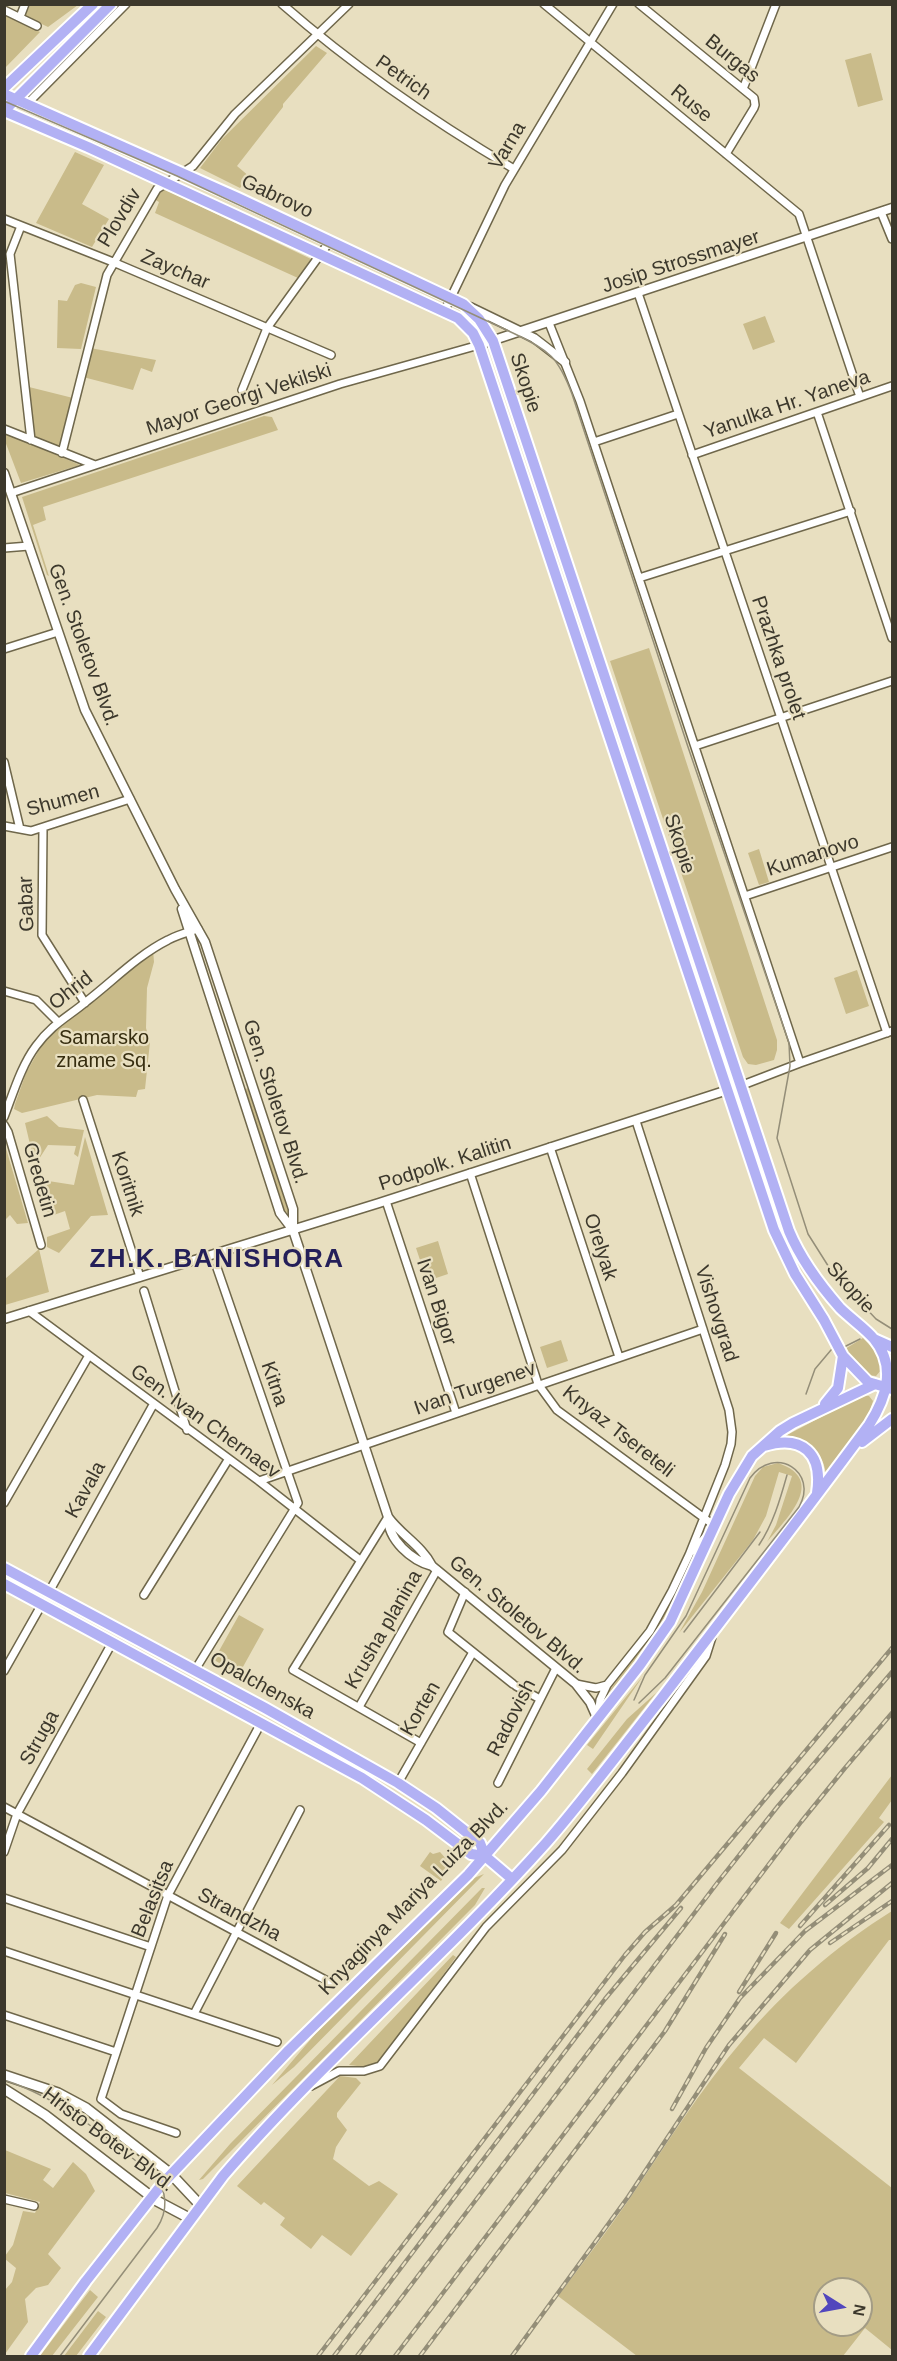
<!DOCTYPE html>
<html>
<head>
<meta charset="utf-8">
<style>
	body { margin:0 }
	#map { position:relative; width:897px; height:2361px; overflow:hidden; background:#e8dfc0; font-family:Helvetica,sans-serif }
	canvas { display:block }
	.frame { position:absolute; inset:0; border:6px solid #3c382c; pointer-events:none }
	.north { position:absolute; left:813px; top:2277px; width:60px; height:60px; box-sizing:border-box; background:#e8dfc0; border:2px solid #a39c85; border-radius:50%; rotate:101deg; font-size:16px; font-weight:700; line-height:24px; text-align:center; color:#3c382c }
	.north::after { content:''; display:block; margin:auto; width:21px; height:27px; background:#5146bd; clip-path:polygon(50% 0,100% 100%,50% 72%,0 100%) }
</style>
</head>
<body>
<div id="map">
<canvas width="897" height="2361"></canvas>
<div class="frame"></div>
<div class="north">N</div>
</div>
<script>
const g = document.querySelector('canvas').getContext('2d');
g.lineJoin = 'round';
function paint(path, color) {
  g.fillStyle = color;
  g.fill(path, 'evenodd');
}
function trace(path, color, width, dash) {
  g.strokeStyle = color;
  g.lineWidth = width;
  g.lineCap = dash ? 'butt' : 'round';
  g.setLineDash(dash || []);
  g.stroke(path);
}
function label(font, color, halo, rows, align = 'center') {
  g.font = font + ' Helvetica,sans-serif';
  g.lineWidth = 4.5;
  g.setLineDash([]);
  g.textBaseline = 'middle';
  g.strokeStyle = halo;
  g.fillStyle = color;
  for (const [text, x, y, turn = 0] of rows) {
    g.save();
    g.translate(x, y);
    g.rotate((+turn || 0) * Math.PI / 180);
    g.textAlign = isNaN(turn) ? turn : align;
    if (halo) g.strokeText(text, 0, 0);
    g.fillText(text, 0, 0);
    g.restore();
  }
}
paint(new Path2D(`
	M30,5V4L78,5L48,27L25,16Z
	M5,14L40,32L5,68Z
	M316,46L327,53L283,104V107L237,166L250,177L240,188L200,168L222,139Z
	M871,53L883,100L858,107L845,60Z
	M75,152L104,165L82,204L109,219L92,247L36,223Z
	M161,188L164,189L311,259L298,278L155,213L159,202L154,199Z
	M81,283L96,287L81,349L57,348L58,300L67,301L75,285Z
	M765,316L775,342L753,350L743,324Z
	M90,348L156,360L152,372L141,368L133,390L83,377Z
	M25,386L73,398L59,448L34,437Z
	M264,416L272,417L278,430L43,507L46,520L33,525L49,576L47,575L22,497Z
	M5,433L80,465L21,483L5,441Z
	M649,648L777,1040V1050L774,1060L756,1065L748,1064L743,1057L610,661Z
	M759,849L769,882L759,885L748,853Z
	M153,950L154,962L147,988L146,1028L150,1042L145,1089L138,1090L136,1097L97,1095L22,1113L14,1109L15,1104L26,1073L43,1043L56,1028L86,1006Z
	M857,970L869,1006L846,1014L834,978Z
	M247,1088L250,1091L290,1209L288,1213L284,1212L245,1091Z
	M47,1116L59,1127L84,1130L78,1157L74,1154L76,1146L48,1145L39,1159L36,1170L25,1123Z
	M85,1137L108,1215L91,1216L59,1253L47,1247V1237L70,1229L65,1211L48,1217L42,1180L74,1185Z
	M4,1145H5L28,1223L17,1224L10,1215L5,1220Z
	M438,1241L448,1274L427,1281L416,1248Z
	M39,1249L49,1292L5,1305V1279Z
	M863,1338L877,1353L882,1369L876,1376L867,1375L845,1349Z
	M561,1340L568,1361L547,1368L540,1347Z
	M863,1395L869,1396L873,1401L867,1420L826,1475C824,1452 808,1441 787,1435Z
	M778,1463C828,1480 786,1519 767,1542L776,1525L792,1476L779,1472L766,1516L753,1540L679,1633L702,1592L755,1476L763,1467Z
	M691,1559L694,1561L664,1619L645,1649L610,1693L609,1691L649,1638Z
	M239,1615L264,1629L239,1674L214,1660Z
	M643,1676L593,1749L587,1745Z
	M656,1693L592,1774L587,1769L627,1719Z
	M892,1775V1800L879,1818L884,1822L789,1929L780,1923Z
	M430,1852L433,1854L440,1852L447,1860L448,1871L441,1881L420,1866Z
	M484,1874L294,2067L272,2085L316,2033L474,1878Z
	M482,1888H485L475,1905L229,2153L203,2179L199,2180L230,2144Z
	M892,1911V1940H889L796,2063L764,2038L739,2068L892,2188V2350L865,2328L843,2356H637L558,2296C582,2264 606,2233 628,2201C665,2147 699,2091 742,2041C784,1991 836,1946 892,1911ZM825,2289H861V2325H825Z
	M453,1955L456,1957L380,2062C369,2069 361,2066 349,2065Z
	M340,2076L356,2078L361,2083L337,2113V2117L347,2130L336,2147L333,2159L369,2186L379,2181L398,2194L351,2256L322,2235L311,2249L280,2225L285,2218L264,2202L261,2205L237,2186Z
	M5,2150L51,2169L43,2180L53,2188L73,2162L86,2174L95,2191L48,2254L61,2268L48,2285L36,2288L25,2299L28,2322L5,2354V2290L12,2282L16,2268L5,2259V2256L13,2245L23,2211L35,2213L40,2202L5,2193Z
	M90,2290L98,2297L52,2356H40Z
	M98,2311L106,2317L76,2356H64Z`), '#c9bb8a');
const minor = new Path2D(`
	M282,4C354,67 431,120 514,169
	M544,4L799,214L860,397
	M639,4L754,98L755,105L754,108L726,154
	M4,10L37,26
	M20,17L25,4
	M743,89L776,4
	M28,103L126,4
	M881,212L892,239
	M4,219L113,262L331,355
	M21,226L10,254L31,440
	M638,293L887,1033
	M444,312L505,185L613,4
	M549,323L580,401L800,1063
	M242,390L267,328L330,241
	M817,412L892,638
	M4,429L95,465
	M594,442L678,414
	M62,453L107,275L157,189L193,166L235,114L349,4
	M692,455L892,386
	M11,493L340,384L479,345
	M4,548L29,546
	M639,578L851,511
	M4,649L58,632
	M695,746L892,681
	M4,762L20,829
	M4,826L31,831L130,799
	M43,828L42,935L85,1003
	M745,896L892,847
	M4,991L36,1000L57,1021
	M740,1086L800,1063L892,1031
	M83,1100L140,1277
	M4,1117C13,1094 21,1066 36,1046C52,1024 68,1017 87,1001C114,980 138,955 168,940C177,935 188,932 198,929
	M4,1125L8,1132L41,1245
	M550,1147L619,1357
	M470,1173L538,1384L557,1410L715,1526L693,1551
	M386,1201L456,1413
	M144,1291L187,1430
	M29,1311L259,1481L360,1560
	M259,1481L703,1329
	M4,1503L88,1357
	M388,1517L293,1670L421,1743
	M49,1592L153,1405
	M465,1592L448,1632L513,1684
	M144,1595L228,1460
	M195,1670L298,1503L217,1268
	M4,1671L42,1604
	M576,1684L596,1688L607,1685
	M516,1686L540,1699
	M359,1707L437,1570
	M598,1717L600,1700L607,1685L650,1631L672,1591L689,1555L725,1465L731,1444L732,1432L729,1410L636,1121
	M398,1783L473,1652
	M498,1783L556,1668
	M4,1807L331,1983
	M4,1852L17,1814L112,1643
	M4,1898L151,1947
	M4,1951L277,2042
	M194,2014L300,1810
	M4,2015L116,2052
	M311,2086L339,2071H364L380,2066L486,1927L562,1850L622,1773L706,1656L712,1637
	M176,2133L121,2114L101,2099L168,1895L261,1723
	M4,2199L34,2206`);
const tertiary = new Path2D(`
	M470,307L534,338L565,362
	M479,345L892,208
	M4,473L85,710L175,889L205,942L293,1209V1230L388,1517C401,1535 422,1546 432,1566L576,1684L590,1702L598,1720
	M182,909L280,1213L293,1230
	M4,1319L379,1203L740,1086
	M388,1517C388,1540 411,1560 432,1566`);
const secondary = new Path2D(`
	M4,2075L58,2093L86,2108L171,2174L201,2206
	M4,2089L45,2115L157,2201L191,2219`);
const primary = new Path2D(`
	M4,88L93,4
	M4,94L238,198L463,304L479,319L493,341L789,1231C801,1260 819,1284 840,1308C850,1318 866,1329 874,1339C897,1367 886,1398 869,1425C801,1517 731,1608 661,1699C623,1747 586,1797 546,1843C443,1958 324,2059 223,2176L89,2356
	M4,111L88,147L458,318L473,333L479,345L774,1230L795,1274L824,1320L843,1356L868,1382L892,1389
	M4,111L111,4
	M874,1339L892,1347
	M825,1404L838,1388L843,1356
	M862,1442L892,1419
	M764,1446C803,1434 823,1454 817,1493
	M4,1568L265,1708L398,1783L436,1808L480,1843L485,1856
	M4,1584L362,1778L426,1820L471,1854L485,1856L512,1879
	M31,2356L86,2281L163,2183L289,2050L468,1875L541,1791L640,1665L670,1622L729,1494L752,1456L780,1431L793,1423L875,1384`);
trace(minor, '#6f674b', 10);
trace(tertiary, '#6f674b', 11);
trace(secondary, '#6f674b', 12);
trace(primary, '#fff', 14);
trace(minor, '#fff', 7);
trace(tertiary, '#fff', 8);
trace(secondary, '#fff', 9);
trace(primary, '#b2b1f4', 10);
trace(new Path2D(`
	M4,101L177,176L515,334C550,351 558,357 572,394L688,747L789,1043L790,1066L777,1138L808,1234L832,1272L876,1319L892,1329
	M846,1346L860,1339
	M806,1394L815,1369L831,1350
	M759,1545C773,1524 780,1500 787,1475
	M684,1632L760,1532
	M634,1700L645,1675L686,1616L750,1478C775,1444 819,1472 799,1507L665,1678L639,1703
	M4,2080C60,2098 109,2138 154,2176C168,2191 168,2211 157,2228L60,2356`), '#948e78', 1.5);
const rail = new Path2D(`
	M825,1905L868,1868L892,1839
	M800,1926L889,1825
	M830,1943L892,1901
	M739,1992L776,1933
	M672,2109L706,2048L740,1998L805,1931L892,1865
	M318,2356L625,1955L645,1932L676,1905L892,1648
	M334,2356L605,1999L681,1908
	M357,2356L718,1882L778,1806L892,1672
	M395,2356L801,1822L845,1768L892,1713
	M420,2356L665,2031L725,1934
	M512,2356L628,2197L729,2045L810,1950L892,1883`);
trace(rail, '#948e78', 4.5);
trace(rail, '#e8dfc0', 2, [7]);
label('20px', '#3c382c', '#e8dfc0', [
	["Burgas",732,59,39],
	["Petrich",403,78,35],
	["Ruse",691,104,39],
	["Varna",508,146,-59],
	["Gabrovo",277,197,25],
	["Plovdiv",120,218,-59],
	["Josip Strossmayer",681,262,-18],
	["Zaychar",175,270,23],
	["Skopie",525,383,72],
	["Mayor Georgi Vekilski",239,400,-18],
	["Yanulka Hr. Yaneva",787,405,-19],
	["Gen. Stoletov Blvd.",83,645,70],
	["Prazhka prolet",778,658,71],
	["Shumen",63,801,-15],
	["Skopie",679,844,72],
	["Kumanovo",813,856,-18],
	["Gabar",27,904,-92],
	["Ohrid",71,991,-38],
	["Gen. Stoletov Blvd.",275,1102,72],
	["Podpolk. Kalitin",445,1164,-18],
	["Gredetin",39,1180,74],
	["Koritnik",127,1184,72],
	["Orelyak",600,1247,72],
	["Skopie",850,1288,48],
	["Ivan Bigor",436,1302,72],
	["Vishovgrad",716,1314,72],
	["Kitna",274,1384,71],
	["Ivan Turgenev",475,1389,-19],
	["Gen. Ivan Chernaev",205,1422,36],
	["Knyaz Tsereteli",618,1432,38],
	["Kavala",86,1490,-61],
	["Gen. Stoletov Blvd.",517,1615,40],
	["Krusha planina",384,1630,-60],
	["Opalchenska",262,1686,29],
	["Korten",421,1709,-60],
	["Radovish",512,1718,-63],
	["Struga",40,1738,-61],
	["Knyaginya Mariya Luiza Blvd.",414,1898,-46],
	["Belasitsa",153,1899,-68],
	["Strandzha",239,1915,28],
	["Hristo Botev Blvd.",108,2140,37]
]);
label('20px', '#362d0f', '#e8dfc0', [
	["Samarsko",104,1038],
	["zname Sq.",104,1061]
]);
g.letterSpacing = '1.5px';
label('bold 26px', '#241f59', '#e8dfc0', [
	["ZH.K. BANISHORA",217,1260]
]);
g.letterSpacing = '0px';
</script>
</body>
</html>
